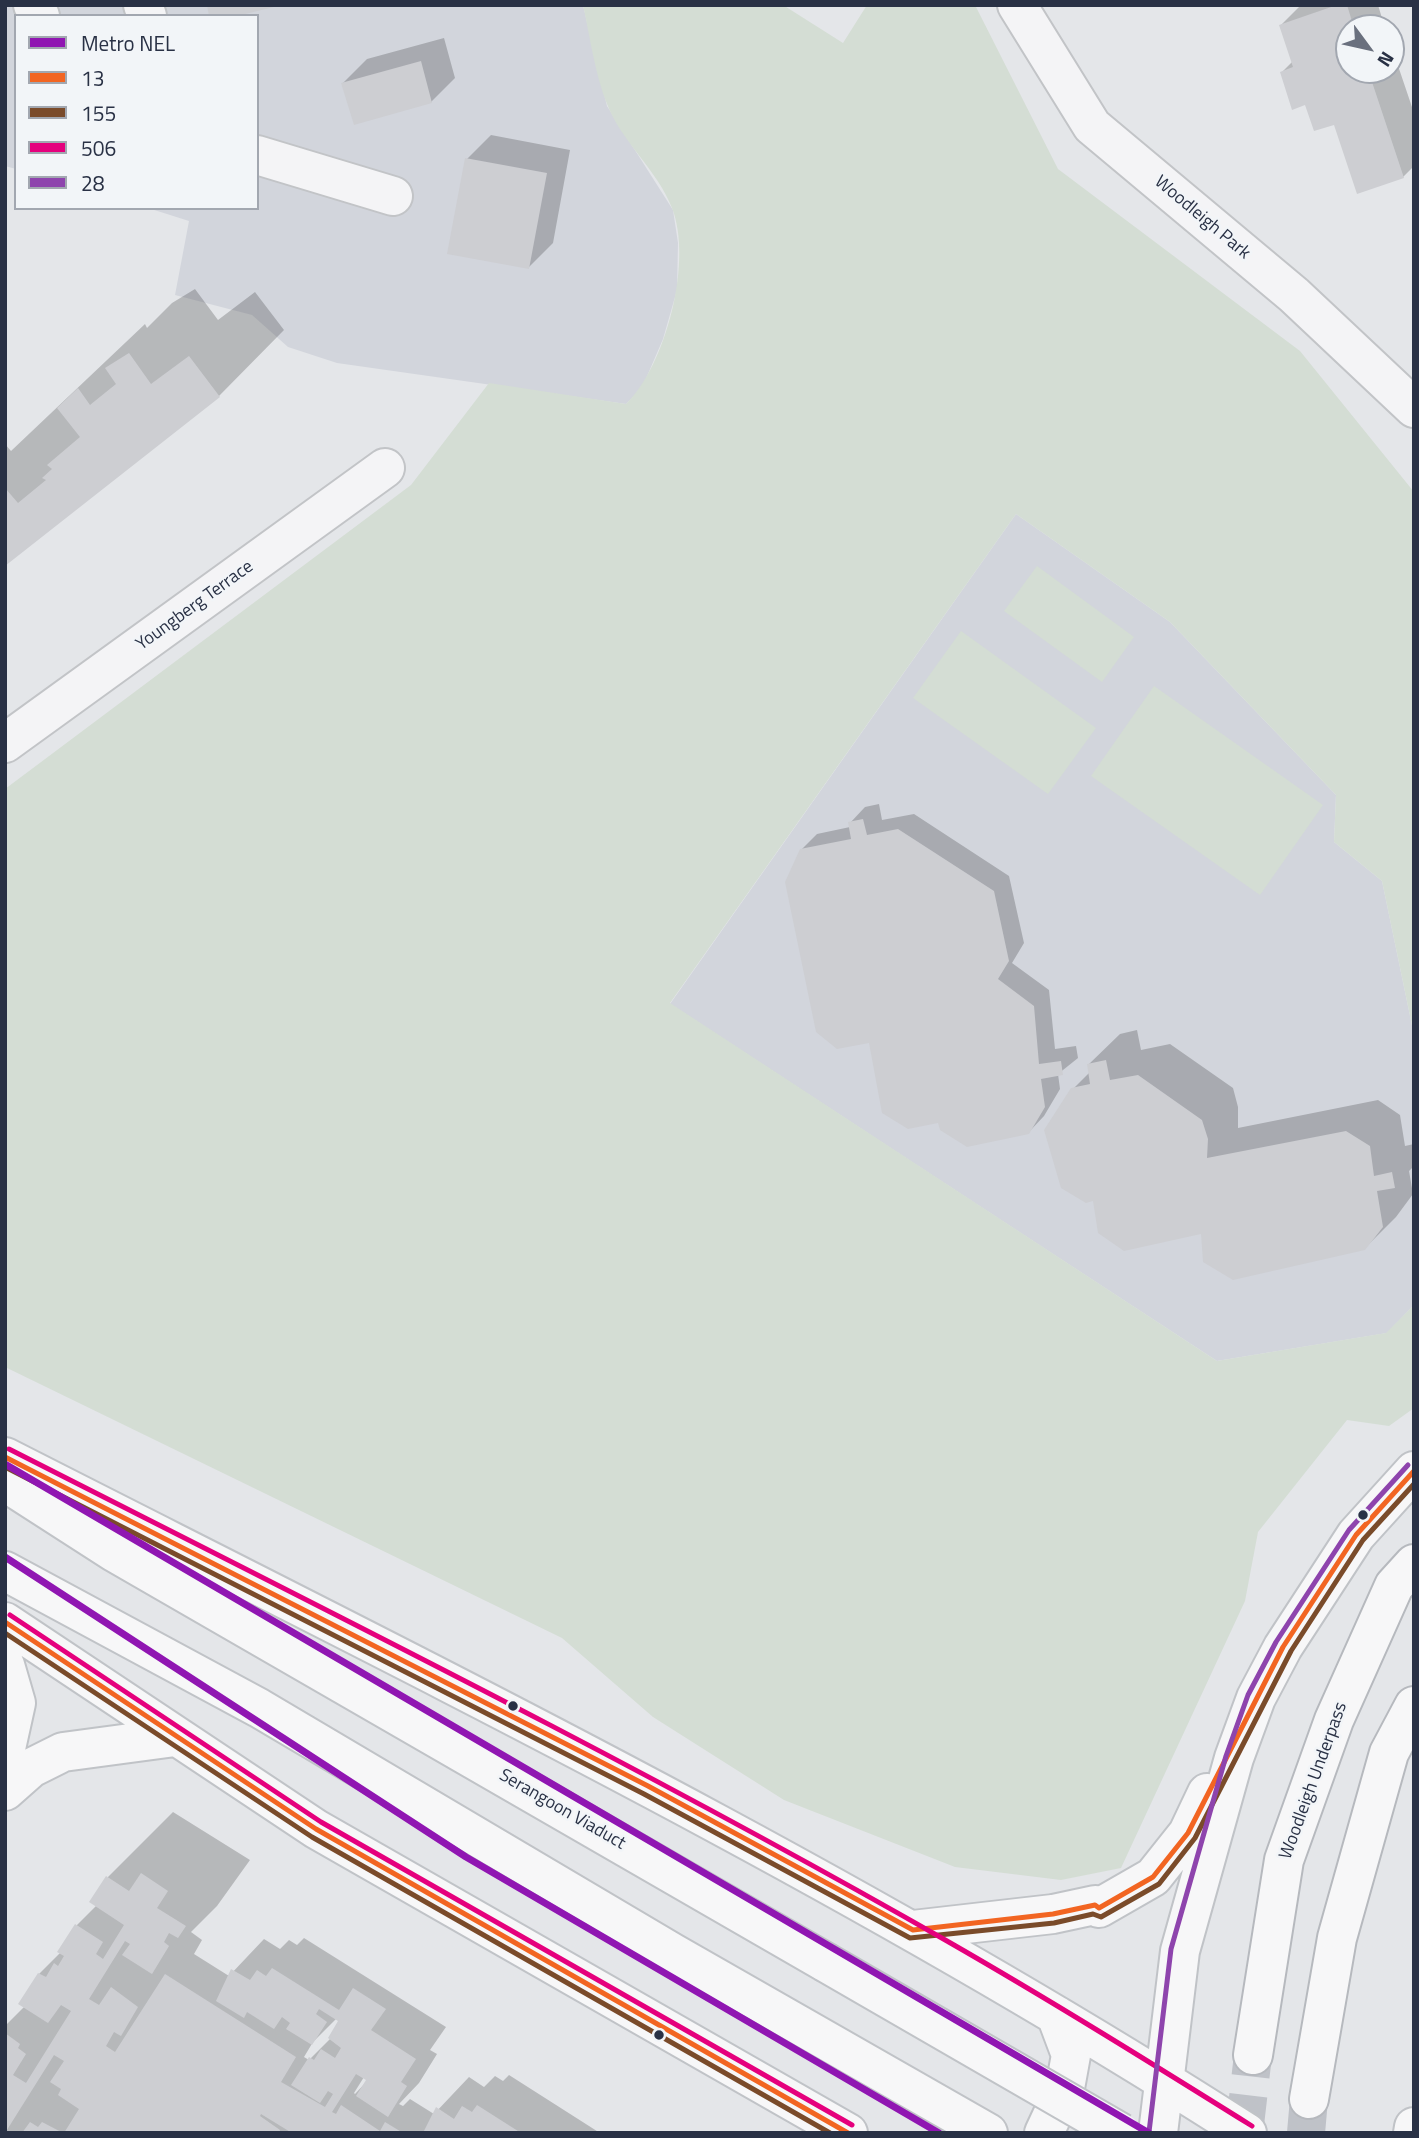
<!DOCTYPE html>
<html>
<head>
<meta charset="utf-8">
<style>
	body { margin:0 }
	#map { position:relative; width:1419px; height:2138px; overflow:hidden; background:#e4e6e9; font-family:"Titillium Web",sans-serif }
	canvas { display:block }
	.frame { position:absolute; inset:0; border:7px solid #293145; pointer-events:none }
	.legend { position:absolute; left:14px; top:14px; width:245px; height:196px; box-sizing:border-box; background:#f2f5f8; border:2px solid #a2a7b0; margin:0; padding:9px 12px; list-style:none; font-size:21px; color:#293145 }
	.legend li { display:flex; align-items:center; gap:14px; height:35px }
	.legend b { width:35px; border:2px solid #a2a7b0 }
	.north { position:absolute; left:1335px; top:14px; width:70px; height:70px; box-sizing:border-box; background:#f2f5f8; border:2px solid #a2a7b0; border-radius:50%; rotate:123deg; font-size:19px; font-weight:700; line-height:28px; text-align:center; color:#293145 }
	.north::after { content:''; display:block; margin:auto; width:24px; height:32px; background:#6a707e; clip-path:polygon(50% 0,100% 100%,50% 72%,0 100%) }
</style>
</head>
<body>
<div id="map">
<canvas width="1419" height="2138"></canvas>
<div class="frame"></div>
<ul class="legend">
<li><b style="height:9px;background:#9016b2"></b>Metro NEL</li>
<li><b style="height:9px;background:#f26522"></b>13</li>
<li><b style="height:9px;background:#7a4b2a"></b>155</li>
<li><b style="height:9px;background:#e5007d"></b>506</li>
<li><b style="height:9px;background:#8e44ad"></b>28</li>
</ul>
<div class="north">N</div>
</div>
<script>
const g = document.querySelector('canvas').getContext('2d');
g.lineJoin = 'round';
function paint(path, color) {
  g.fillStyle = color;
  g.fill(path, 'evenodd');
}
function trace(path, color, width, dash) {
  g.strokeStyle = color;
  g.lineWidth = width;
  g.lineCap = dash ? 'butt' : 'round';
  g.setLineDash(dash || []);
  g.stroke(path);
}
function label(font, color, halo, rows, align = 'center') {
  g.font = font + ' "Titillium Web",sans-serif';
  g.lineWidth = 5;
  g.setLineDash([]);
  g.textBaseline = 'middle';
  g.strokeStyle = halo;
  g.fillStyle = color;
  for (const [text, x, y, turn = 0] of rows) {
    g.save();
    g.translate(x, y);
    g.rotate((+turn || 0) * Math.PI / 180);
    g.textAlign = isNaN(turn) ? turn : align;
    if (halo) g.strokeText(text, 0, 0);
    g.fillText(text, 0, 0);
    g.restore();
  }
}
paint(new Path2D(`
	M5,5H583L607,106L673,210L678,243L677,290L663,339L642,388L626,404L337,363L288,347L252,315L175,295L189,221L148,208H257V16H16V169L5,166Z
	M1016,514L1170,622L1336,795L1334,842L1382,881L1414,1035V1305L1387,1333L1217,1361L670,1004Z`), '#d2d5dc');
paint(new Path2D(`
	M583,5H783L843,43L867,5H975L1058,169L1300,351L1414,492V1035L1382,881L1334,842L1336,795L1170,622L1016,514L670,1003L1217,1361L1386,1333L1414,1305V1408L1389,1426L1347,1420L1258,1532L1245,1601L1121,1868L1061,1880L955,1867L784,1800L653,1717L562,1638L5,1367V789L411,485L489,383L626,404C666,365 693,261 672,208C658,171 621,141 607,104C595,74 590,37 583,5Z
	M1037,566L1134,637L1102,682L1004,611Z
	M961,631L1096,728L1048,794L913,698Z
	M1154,686L1323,805L1260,895L1091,776Z`), '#d4ddd4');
paint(new Path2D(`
	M1301,5H1378L1385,28H1349V70H1391V45L1414,113V166L1403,177L1306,102L1282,72L1293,61L1281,25Z
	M444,38L455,78L431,102L343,83L367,59Z
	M491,135L570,150L553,243L529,267L467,159Z
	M195,289L218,320L255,292L284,330L219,396L5,564V444L11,451L145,324L147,328L172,303Z
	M879,804L882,820L914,814L1009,876L1024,943L1012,963L1049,990L1055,1049L1076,1046L1078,1058L1058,1074L1060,1089L1044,1116L1028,1133L939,1121L871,1041L801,850L817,834L850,827V823L865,807Z
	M1137,1030L1141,1050L1170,1044L1233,1088L1238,1107V1128L1378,1100L1400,1115L1405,1146L1414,1144V1166L1409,1171L1413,1194L1396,1217L1364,1249L1203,1232L1073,1089L1090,1072L1088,1065L1120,1034Z
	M173,1812L250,1860L217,1906L191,1932L202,1940L194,1954L229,1976L264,1939L280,1949L289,1940L297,1945L304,1938L446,2027L430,2050L437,2054L419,2083L399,2104L403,2106L410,2099L434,2114L469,2077L484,2087L495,2076L503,2081L509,2075L600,2133H5V2026L25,2006L39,1974L61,1952L77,1925L97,1905L108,1877ZM337,2018L340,2020L331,2038L309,2060L304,2057L313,2042ZM364,2077L368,2080L355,2094L354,2093Z`), '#0003');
paint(new Path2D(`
	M207,5H278V6L237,16H209Z
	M1337,5H1347L1354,28H1349V70H1368L1404,178L1357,194L1334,125L1314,131L1305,105L1292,110L1280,72L1293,67L1279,25Z
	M421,61L432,103L354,125L341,83Z
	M465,158L547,173L529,269L447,254Z
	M129,353L151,384L189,356L220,397L5,566V488L18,503L46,480L42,478L52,469L47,465L80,437L57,408L78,388L90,405L116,384L105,368Z
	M863,819L867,835L898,829L994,891L1009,961L998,979L1034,1006L1039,1064L1061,1061L1063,1075L1041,1079L1045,1107L1029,1134L967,1147L940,1130L938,1123L908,1129L882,1113L869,1043L837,1049L816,1032L785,882L800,849L851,839L848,822Z
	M1106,1060L1110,1080L1138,1075L1202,1120L1208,1139L1207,1158L1346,1131L1370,1146L1374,1176L1392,1172L1395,1188L1377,1191L1383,1227L1365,1250L1233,1280L1203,1262L1201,1234L1124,1251L1098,1233L1093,1201L1086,1203L1061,1188L1044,1130L1071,1088L1090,1084L1087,1064Z
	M141,1873L168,1891L157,1908L186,1926L178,1938L169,1933L164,1942L169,1946L152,1974L122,1955L130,1944L125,1941L89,1999L99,2005L111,1987L138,2007L121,2036L114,2032L106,2046L115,2052L165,1974L296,2057L281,2082L325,2107L333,2094L328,2091L320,2103L291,2085L309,2057L314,2060L321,2049L335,2058L341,2048L328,2038L338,2021L319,2009L316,2014L327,2022L312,2045L286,2029L290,2023L282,2017L274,2029L247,2012L244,2018L216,2001L231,1969L250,1980L257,1970L266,1976L272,1968L339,2010L353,1988L386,2009L371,2030L416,2059L401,2082L407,2086L388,2117L356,2096L366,2080L356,2074L332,2112L336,2114L341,2105L380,2131L385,2122L403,2133H292L261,2114L260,2116L280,2130L279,2133H64L79,2109L58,2095L61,2089L50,2082L64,2061L54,2055L5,2133V2033L20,2044L18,2048L26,2054L13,2075L26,2083L71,2011L61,2005L48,2023L18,2004L38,1973L46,1977L54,1963L58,1966L64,1956L57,1952L75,1924L103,1942L96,1954L103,1959L124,1925L89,1902L106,1876L129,1891Z
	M477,2105L521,2133H423L436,2107L454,2119L462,2106L472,2112Z
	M30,2122L38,2127L42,2122L63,2133H22Z`), '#cdced2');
trace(new Path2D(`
	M1244,2133L1253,2055
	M1306,2133L1309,2099`), '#bfc2c8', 38, [38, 19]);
const minor = new Path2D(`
	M33,5L40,16
	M143,5L147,16
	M1017,5L1092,126L1294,295L1414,408
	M257,155L393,196
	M5,743L385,468`);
const major = new Path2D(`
	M5,1457C425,1671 850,1878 1247,2133
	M5,1482L114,1552L825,1962
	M5,1571L259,1708L673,1953L988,2133
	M5,1622L316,1829L848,2133
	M5,1665L16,1703L5,1753
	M5,1791L31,1768L63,1752L175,1737
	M913,1930L1053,1914L1095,1905L1099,1908L1153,1877L1188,1833L1207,1793
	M1044,2133L1065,2088L1071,2055L1056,2015
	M1158,2133L1180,1951L1234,1758L1256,1698L1283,1647L1356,1535L1414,1471
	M1413,2133L1414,2127`);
const highway = new Path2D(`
	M1253,2055L1284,1860L1334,1720L1394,1586L1414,1564
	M1309,2099L1337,1938L1389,1753L1414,1706`);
trace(minor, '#c2c4c7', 42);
trace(major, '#c0c3c7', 42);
trace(highway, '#b6b9be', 42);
trace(minor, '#f4f4f6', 38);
trace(major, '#f7f7f8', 38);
trace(highway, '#f7f7f8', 38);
const majorBridge = new Path2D(`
	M825,1962L1121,2133`);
trace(majorBridge, '#c0c3c7', 42, []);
trace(majorBridge, '#f7f7f8', 38);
trace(new Path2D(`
	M5,1457L648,1786L913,1930L1053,1914L1095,1905L1099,1908L1153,1877L1188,1833L1283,1647L1356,1535L1414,1471
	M5,1622L316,1829L848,2133`), '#f26522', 5);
trace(new Path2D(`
	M5,1467L644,1794L910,1938L1054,1923L1093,1914L1101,1917L1159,1884L1195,1838L1291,1651L1363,1540L1414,1484
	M5,1633L312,1837L830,2133`), '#7a4b2a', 5);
trace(new Path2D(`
	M9,1449C324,1609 641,1766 947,1941C1050,2000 1151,2063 1252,2126
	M10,1615L321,1822L852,2125`), '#e5007d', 5);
trace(new Path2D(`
	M1149,2132L1171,1949L1226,1756L1248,1695L1276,1642L1349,1530L1408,1465`), '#8e44ad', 5);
trace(new Path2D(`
	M5,1464L1149,2133
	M5,1557L466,1857L939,2133`), '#9016b2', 7);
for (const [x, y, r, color] of [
	[1363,1515,6,"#293145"],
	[513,1706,6,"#293145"],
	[659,2035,6,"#293145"]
]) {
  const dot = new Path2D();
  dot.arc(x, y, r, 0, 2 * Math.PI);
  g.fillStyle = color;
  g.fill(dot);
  trace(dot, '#f2f5f8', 2.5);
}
label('18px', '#293145', '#f2f5f8', [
	["Woodleigh Park",1202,218,40],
	["Youngberg Terrace",195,606,-36],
	["Woodleigh Underpass",1314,1781,-70],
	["Serangoon Viaduct",562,1810,30]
]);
</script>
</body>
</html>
